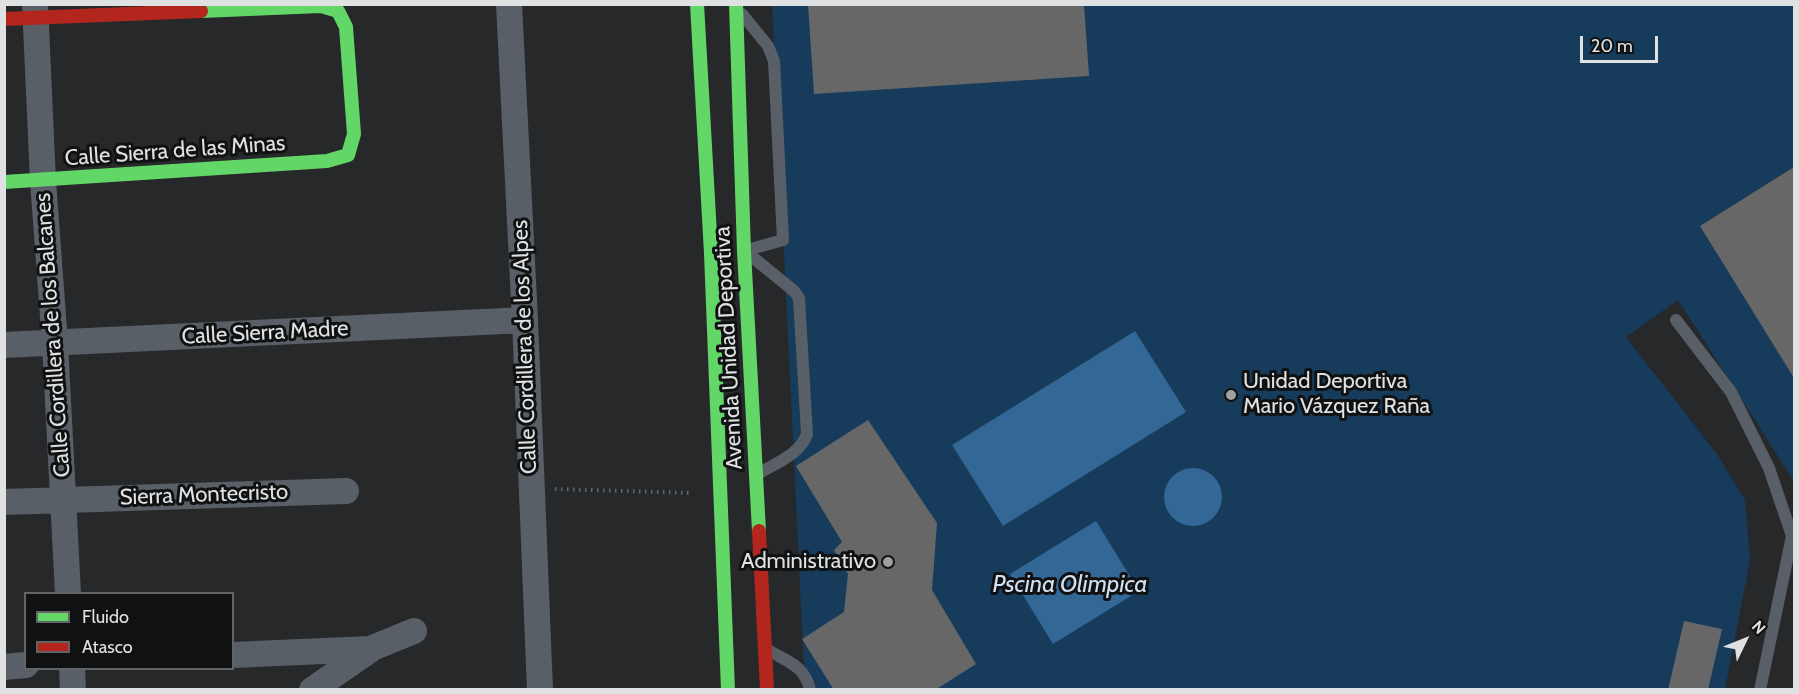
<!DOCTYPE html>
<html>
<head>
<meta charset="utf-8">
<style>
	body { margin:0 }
	#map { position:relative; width:1799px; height:694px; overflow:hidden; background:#27282a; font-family:Cabin,sans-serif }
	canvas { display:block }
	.frame { position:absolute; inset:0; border:6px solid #dfe1e2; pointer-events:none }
	.legend { position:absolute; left:24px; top:592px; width:210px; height:78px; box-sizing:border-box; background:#101112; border:2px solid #636465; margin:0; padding:8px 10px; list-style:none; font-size:18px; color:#dfe1e2 }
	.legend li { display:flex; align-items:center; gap:12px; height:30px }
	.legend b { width:30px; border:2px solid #636465 }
	.north { position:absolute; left:1715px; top:610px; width:60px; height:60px; -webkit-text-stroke:4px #101112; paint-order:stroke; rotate:47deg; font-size:16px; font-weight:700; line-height:24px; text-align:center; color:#dfe1e2 }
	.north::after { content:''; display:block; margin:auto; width:21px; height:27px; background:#dfe1e2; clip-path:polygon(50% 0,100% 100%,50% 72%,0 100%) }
	.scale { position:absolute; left:1580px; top:36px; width:78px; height:27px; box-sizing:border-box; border:3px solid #dfe1e2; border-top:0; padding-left:8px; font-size:18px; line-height:21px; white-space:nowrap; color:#dfe1e2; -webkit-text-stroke:4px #101112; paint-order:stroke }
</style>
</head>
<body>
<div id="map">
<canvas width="1799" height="694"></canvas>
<div class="frame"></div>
<ul class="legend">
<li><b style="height:8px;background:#63d668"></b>Fluido</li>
<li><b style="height:8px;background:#b3261e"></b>Atasco</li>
</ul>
<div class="north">N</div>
<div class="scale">20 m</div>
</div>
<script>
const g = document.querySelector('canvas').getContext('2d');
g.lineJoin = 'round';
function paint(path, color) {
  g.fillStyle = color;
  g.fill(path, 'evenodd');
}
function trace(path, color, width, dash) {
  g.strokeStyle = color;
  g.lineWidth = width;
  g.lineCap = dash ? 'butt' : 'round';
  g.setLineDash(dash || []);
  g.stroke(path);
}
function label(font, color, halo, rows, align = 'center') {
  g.font = font + ' Cabin,sans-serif';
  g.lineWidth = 6;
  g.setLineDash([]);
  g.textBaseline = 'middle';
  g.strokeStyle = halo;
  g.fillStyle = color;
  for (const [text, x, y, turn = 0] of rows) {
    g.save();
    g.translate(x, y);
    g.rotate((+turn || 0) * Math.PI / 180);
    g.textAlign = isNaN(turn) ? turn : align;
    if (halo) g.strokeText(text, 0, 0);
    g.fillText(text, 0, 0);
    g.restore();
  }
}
paint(new Path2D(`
	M772,5H1794V481L1678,300L1626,337L1717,454L1745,500L1750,560L1725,689H805Z`), '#163b5b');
paint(new Path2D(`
	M1135,331L1186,412L1003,526L952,445Z
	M1164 497a29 29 0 1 1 58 0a29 29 0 1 1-58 0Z
	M1096,521L1139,591L1053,644L1010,574Z`), '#336796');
paint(new Path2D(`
	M808,4H1084L1089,76L814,94Z
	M1794,167V378L1700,226Z
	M868,420L937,523L932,590L976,664L935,690H834L802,639L844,612L848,574L834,550L842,542L796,466Z
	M1684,621L1722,629L1708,690H1668Z`), '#676767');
trace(new Path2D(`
	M555,489L692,493`), '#62676b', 4, [1.5, 4.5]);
trace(new Path2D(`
	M742,14L768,46L774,61L783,240L747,250
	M750,255L794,291L799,298L807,434C801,454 774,464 758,474
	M1676,320L1731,392L1769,468L1792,536L1760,690
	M770,651C788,662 805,666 810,690`), '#595f66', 12);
trace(new Path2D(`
	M35,4L43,181L55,343L68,594
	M509,4L525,320L540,690
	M4,345L525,320
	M4,502L346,491
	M232,655L370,649L414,631
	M4,667L26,665
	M72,668L73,690
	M312,690L370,650`), '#595f66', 26);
trace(new Path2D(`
	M697,4L711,253L728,690
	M736,4L744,251L759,531
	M4,182L327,161L348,155L354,134L346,27L338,11L321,6L201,11`), '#63d668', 14);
trace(new Path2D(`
	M4,19L201,11
	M759,531L767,690`), '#b3261e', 14);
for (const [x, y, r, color] of [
	[1231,395,6,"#9fa0a2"],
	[888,562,6,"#9fa0a2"]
]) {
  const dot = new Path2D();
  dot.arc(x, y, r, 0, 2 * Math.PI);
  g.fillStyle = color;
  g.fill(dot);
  trace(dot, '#101112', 2);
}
label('22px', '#dfe1e2', '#101112', [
	["Calle Sierra de las Minas",175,151,-4],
	["Calle Sierra Madre",265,333,-3],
	["Calle Cordillera de los Balcanes",53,335,-94],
	["Calle Cordillera de los Alpes",525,347,-92],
	["Avenida Unidad Deportiva",729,348,-93],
	["Sierra Montecristo",204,495,-2]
]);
label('22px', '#dfe1e2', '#101112', [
	["Unidad Deportiva",1243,382],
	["Mario Vázquez Raña",1243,407],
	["Administrativo",876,562,"right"]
], 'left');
label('italic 24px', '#d2e1f1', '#101112', [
	["Pscina Olimpica",1070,585]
]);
</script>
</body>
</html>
